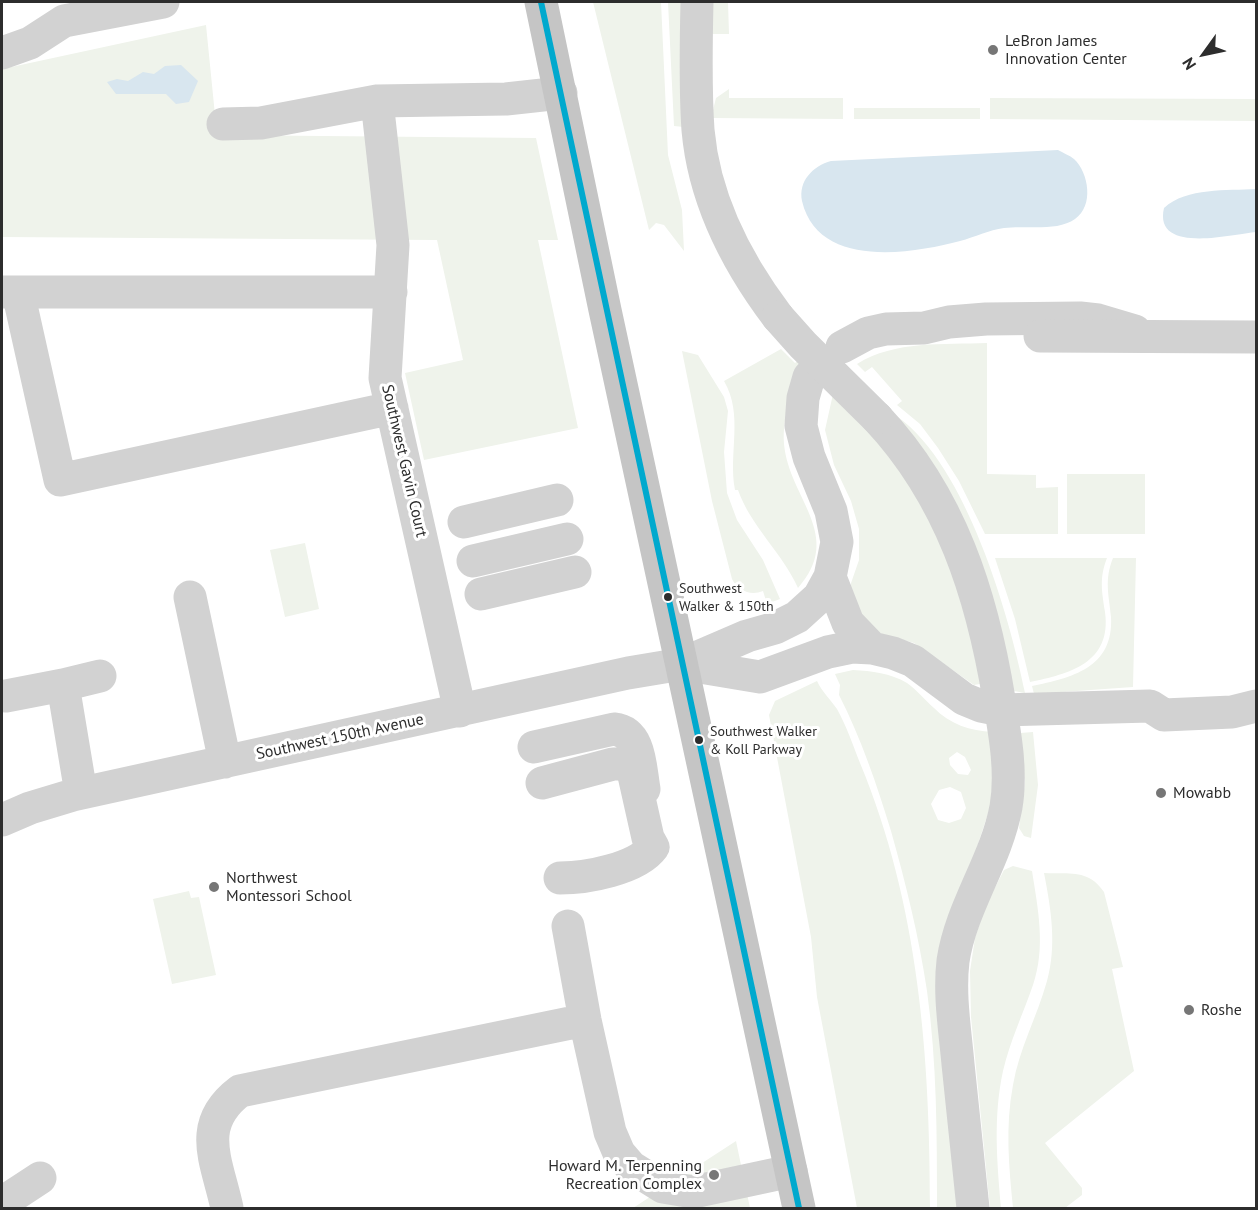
<!DOCTYPE html>
<html>
<head>
<meta charset="utf-8">
<style>
	body { margin:0 }
	#map { position:relative; width:1258px; height:1210px; overflow:hidden; background:#fff; font-family:"PT Sans",sans-serif }
	canvas { display:block }
	.frame { position:absolute; inset:0; border:3px solid #2d2d2d; pointer-events:none }
	.north { position:absolute; left:1174px; top:24px; width:60px; height:60px; -webkit-text-stroke:4px #fff; paint-order:stroke; rotate:237deg; font-size:16px; font-weight:700; line-height:24px; text-align:center; color:#2d2d2d }
	.north::after { content:''; display:block; margin:auto; width:21px; height:27px; background:#2d2d2d; clip-path:polygon(50% 0,100% 100%,50% 72%,0 100%) }
</style>
</head>
<body>
<div id="map">
<canvas width="1258" height="1210"></canvas>
<div class="frame"></div>
<div class="north">N</div>
</div>
<script>
const g = document.querySelector('canvas').getContext('2d');
g.lineJoin = 'round';
function paint(path, color) {
  g.fillStyle = color;
  g.fill(path, 'evenodd');
}
function trace(path, color, width, dash) {
  g.strokeStyle = color;
  g.lineWidth = width;
  g.lineCap = dash ? 'butt' : 'round';
  g.setLineDash(dash || []);
  g.stroke(path);
}
function label(font, color, halo, rows, align = 'center') {
  g.font = font + ' "PT Sans",sans-serif';
  g.lineWidth = 6;
  g.setLineDash([]);
  g.textBaseline = 'middle';
  g.strokeStyle = halo;
  g.fillStyle = color;
  for (const [text, x, y, turn = 0] of rows) {
    g.save();
    g.translate(x, y);
    g.rotate((+turn || 0) * Math.PI / 180);
    g.textAlign = isNaN(turn) ? turn : align;
    if (halo) g.strokeText(text, 0, 0);
    g.fillText(text, 0, 0);
    g.restore();
  }
}
paint(new Path2D(`
	M593,2H661L668,155L682,210L684,251L664,225L656,223L649,230Z
	M668,2H683L684,127L674,126Z
	M711,2H728L729,34H710Z
	M206,25L217,135L536,138L558,240H538L578,428L424,460L405,373L463,360L437,240L2,237V69Z
	M729,89V98H843V119L711,118L716,98Z
	M990,98L1256,99V121L990,119Z
	M854,108H980V119H854Z
	M987,343V474L1036,475V488L1058,487V534H985L959,481L938,448L920,424L897,405L902,401L872,367L865,372L857,364C895,340 944,345 987,343Z
	M781,349L795,363L799,360L804,365C793,392 782,414 784,444C789,499 845,535 798,588C782,552 751,527 738,490H735C728,453 744,415 724,381Z
	M682,351L698,355L724,397L728,411L724,452L727,493L737,520L763,560L780,599L767,604L763,591C751,596 738,591 732,579L712,501Z
	M833,394L868,428L931,515L968,611L980,684L974,685L914,643L868,630L850,586L859,560V529L851,501L834,465L825,430Z
	M898,417C966,466 1009,613 1025,693L1014,691Z
	M1067,474H1145V534H1067Z
	M305,543L319,609L285,617L270,550Z
	M995,558H1107C1099,578 1102,592 1105,612C1112,663 1069,674 1030,682L1015,619Z
	M1113,558H1136L1133,687L1034,694L1032,686C1071,678 1114,668 1111,617C1109,595 1104,580 1113,558Z
	M853,670C872,671 890,673 907,683C917,690 925,700 934,708C949,724 971,731 992,732L997,786L962,893V1208H937C937,1136 937,1063 927,991C919,937 906,884 891,831C877,785 861,738 839,695L840,685L835,674ZM957,752L965,757L971,770L968,775L958,774L950,765L949,758ZM950,787L961,792L966,808L961,819L949,823L938,820L931,804L939,790Z
	M817,681C822,692 831,700 837,709C846,725 853,745 860,763C919,905 930,1057 930,1208H857L817,997L811,937L769,715L775,701Z
	M1033,732L1038,785L1031,838L1024,836L1019,828L1025,782L1020,733Z
	M1013,866L1032,871C1038,909 1046,947 1033,985C1023,1014 1010,1041 1003,1071C993,1117 997,1162 1001,1208H990L971,1017L970,971L975,938L985,907L1004,870Z
	M1044,873C1069,874 1089,869 1104,892L1123,967L1112,969L1134,1071L1045,1143L1082,1188V1195L1065,1208H1013C1009,1167 1005,1127 1013,1085C1019,1049 1037,1017 1047,981C1057,945 1051,909 1044,873Z
	M189,891L191,898L199,897L216,975L172,984L153,899Z
	M736,1141L750,1208H633Z`), '#eff3eb');
paint(new Path2D(`
	M181,65L198,81L189,102L176,104L166,94H116L107,82L117,79L128,81L143,72L154,74L165,66Z
	M1058,150C1063,153 1069,155 1074,159C1089,173 1094,206 1075,219C1057,232 1025,225 1004,228C989,230 975,237 960,241C911,254 818,269 802,201C798,181 813,166 831,161Z
	M1256,189V232C1233,234 1153,255 1164,208C1187,187 1227,191 1256,189Z`), '#d8e6ef');
trace(new Path2D(`
	M697,2C696,44 695,87 698,130C704,198 737,263 778,317
	M2,53L30,43L64,21L163,2
	M377,101L393,245L385,378L460,711
	M223,124L261,123L377,101L506,99L561,93
	M2,292H391
	M18,292L60,480L392,408
	M842,347L868,333L886,329L924,328L949,322L986,319L1080,318L1098,320L1135,331
	M877,418C951,497 982,595 999,699C1005,734 1012,772 1006,807C996,861 961,907 953,961C949,995 955,1030 958,1064C963,1112 968,1160 973,1208
	M464,522L557,500
	M473,561L567,539
	M830,577L848,623L872,648
	M481,594L575,572
	M190,597L225,762
	M682,664L760,677L828,652L852,647L872,648L893,653L913,661L964,699L981,706L1001,710L1150,706L1164,715L1232,712L1256,706
	M63,685L100,676
	M6,696L63,685L81,793
	M534,747L614,729C641,732 640,767 644,789
	M542,783L613,764H623L633,771L648,838L653,847C637,869 586,878 560,878
	M2,820L30,808L73,795L628,673L682,664L747,636L775,628L797,617L819,597L830,577L837,542L831,511L809,457L801,426L803,398L809,377
	M568,926L585,1020L610,1132L619,1153L631,1167L663,1187L693,1192L791,1171
	M2,1203L40,1178
	M227,1208C217,1161 195,1125 240,1091L585,1020`), '#d2d2d2', 33);
trace(new Path2D(`
	M541,2L605,310L799,1208`), '#c5c5c5', 33);
trace(new Path2D(`
	M778,317L803,345L877,418
	M1040,336L1256,337`), '#d2d2d2', 33);
trace(new Path2D(`
	M541,2L799,1208`), '#00a9ce', 6);
for (const [x, y, r, color] of [
	[993,50,6,"#767676"],
	[668,597,5,"#2d2d2d"],
	[699,740,5,"#2d2d2d"],
	[1161,793,6,"#767676"],
	[214,887,6,"#767676"],
	[1189,1010,6,"#767676"],
	[714,1175,6,"#767676"]
]) {
  const dot = new Path2D();
  dot.arc(x, y, r, 0, 2 * Math.PI);
  g.fillStyle = color;
  g.fill(dot);
  trace(dot, '#fff', 2);
}
label('14px', '#2d2d2d', '#fff', [
	["Southwest",679,589],
	["Walker & 150th",679,607],
	["Southwest Walker",710,732],
	["& Koll Parkway",710,750]
], 'left');
label('16px', '#2d2d2d', '#fff', [
	["LeBron James",1005,41],
	["Innovation Center",1005,59],
	["Mowabb",1173,793],
	["Northwest",226,878],
	["Montessori School",226,896],
	["Roshe",1201,1010],
	["Howard M. Terpenning",702,1166,"right"],
	["Recreation Complex",702,1184,"right"]
], 'left');
label('16px', '#2d2d2d', '#fff', [
	["Southwest Gavin Court",404,461,77],
	["Southwest 150th Avenue",340,737,-12]
]);
</script>
</body>
</html>
